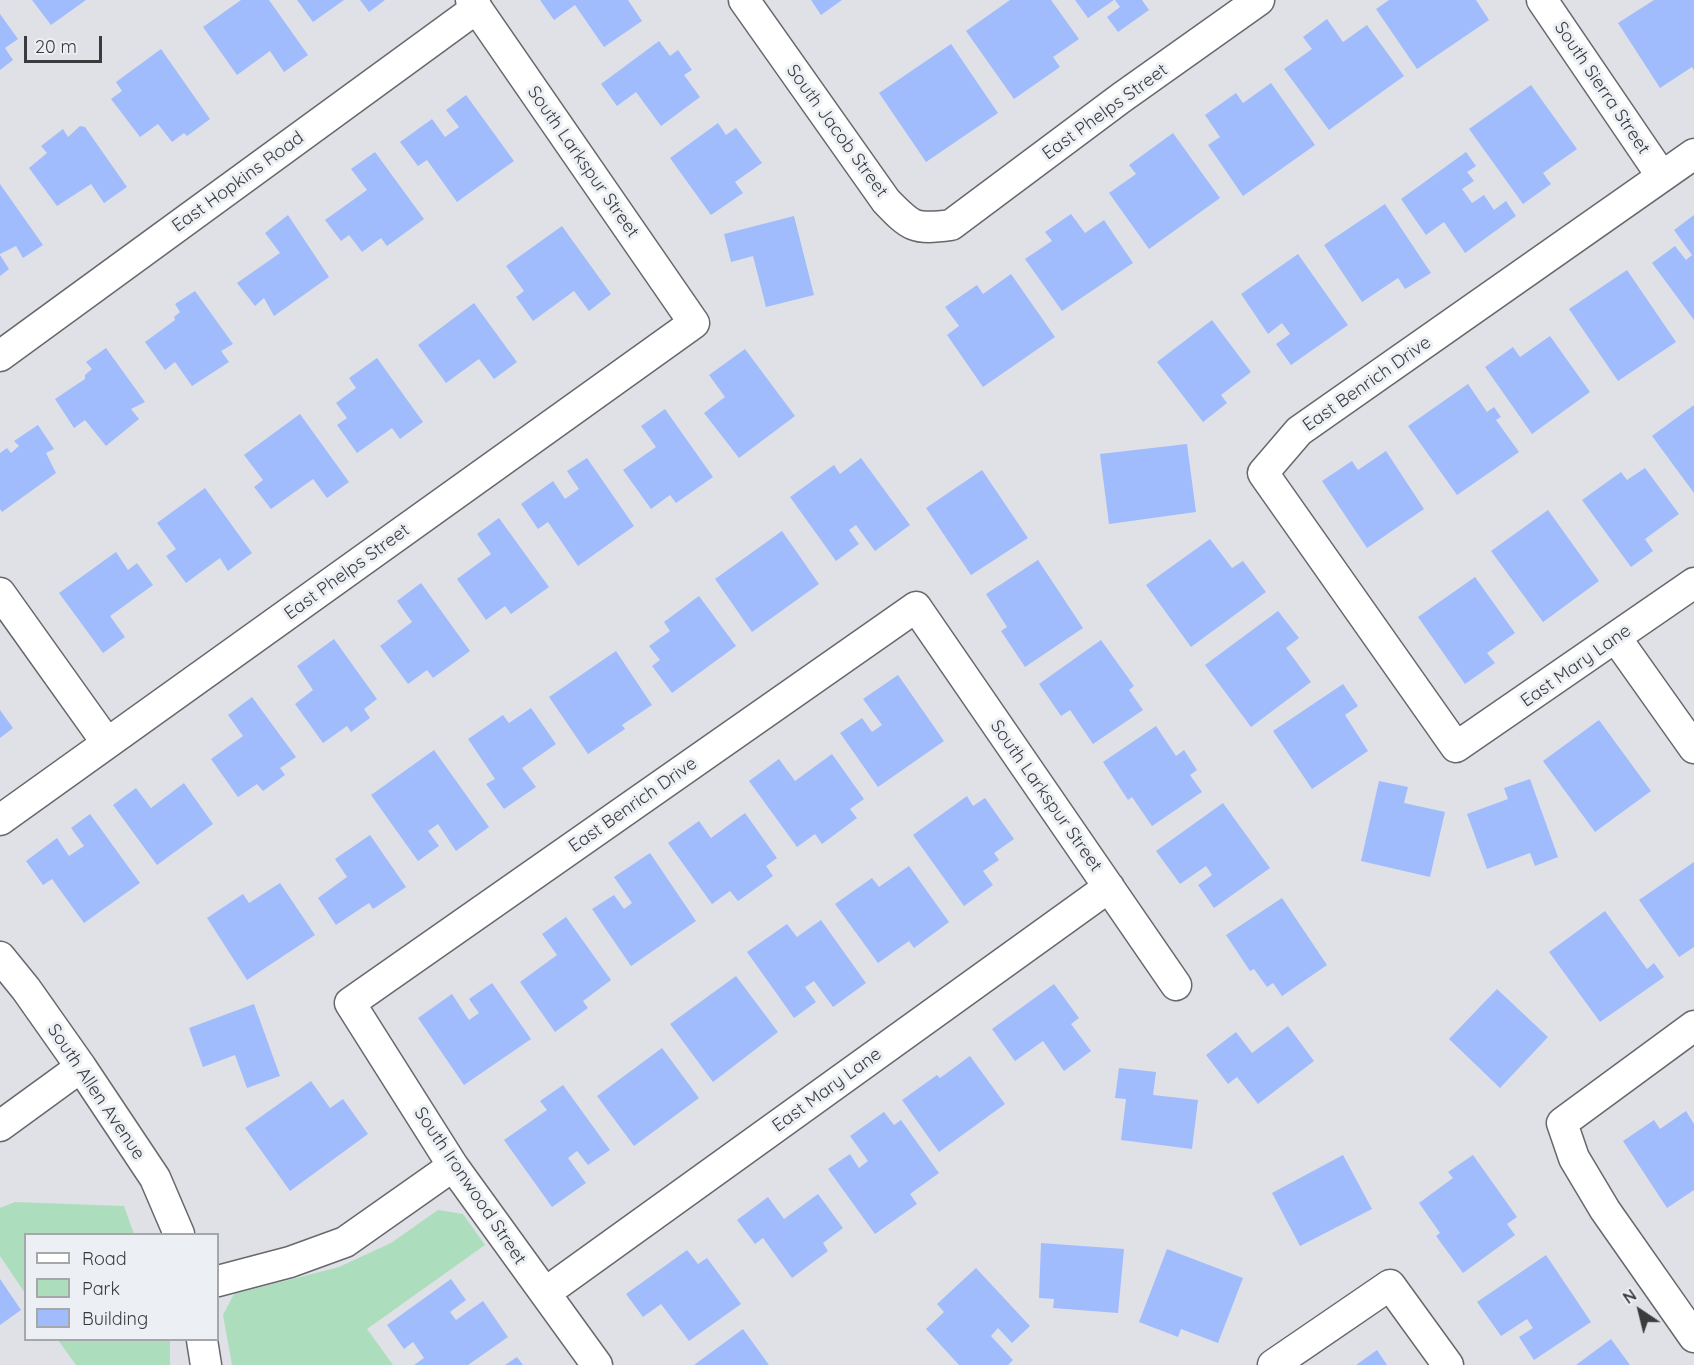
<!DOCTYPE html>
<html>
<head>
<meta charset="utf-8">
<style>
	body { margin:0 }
	#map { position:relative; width:1694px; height:1365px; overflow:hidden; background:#dfe1e6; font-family:Quicksand,sans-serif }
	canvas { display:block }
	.legend { position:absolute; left:24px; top:1233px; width:195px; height:108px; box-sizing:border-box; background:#eceff3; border:2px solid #a5a7aa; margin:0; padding:8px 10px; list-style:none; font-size:18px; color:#3a3b3d }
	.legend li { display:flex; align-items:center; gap:12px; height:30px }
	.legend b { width:30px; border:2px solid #a5a7aa }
	.north { position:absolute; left:1610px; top:1281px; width:60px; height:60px; -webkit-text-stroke:4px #eceff3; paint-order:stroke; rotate:325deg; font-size:16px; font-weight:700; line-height:24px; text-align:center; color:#3a3b3d }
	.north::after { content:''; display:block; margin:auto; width:21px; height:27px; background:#3a3b3d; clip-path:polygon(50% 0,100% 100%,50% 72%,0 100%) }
	.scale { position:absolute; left:24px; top:36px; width:78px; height:27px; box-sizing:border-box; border:3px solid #3a3b3d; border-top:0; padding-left:8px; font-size:18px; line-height:21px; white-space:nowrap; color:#3a3b3d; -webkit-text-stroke:4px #eceff3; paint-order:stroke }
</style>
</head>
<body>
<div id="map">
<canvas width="1694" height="1365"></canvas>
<ul class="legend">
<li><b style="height:8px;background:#fff"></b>Road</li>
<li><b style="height:16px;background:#acdebd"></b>Park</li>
<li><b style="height:16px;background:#a1bcfc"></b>Building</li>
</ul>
<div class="north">N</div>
<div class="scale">20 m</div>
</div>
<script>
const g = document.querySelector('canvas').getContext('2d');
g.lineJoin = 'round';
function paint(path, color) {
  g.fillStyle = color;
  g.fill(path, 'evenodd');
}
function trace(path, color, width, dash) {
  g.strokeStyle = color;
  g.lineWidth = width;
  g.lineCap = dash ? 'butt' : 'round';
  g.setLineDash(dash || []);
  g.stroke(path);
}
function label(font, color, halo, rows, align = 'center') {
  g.font = font + ' Quicksand,sans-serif';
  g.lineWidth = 6;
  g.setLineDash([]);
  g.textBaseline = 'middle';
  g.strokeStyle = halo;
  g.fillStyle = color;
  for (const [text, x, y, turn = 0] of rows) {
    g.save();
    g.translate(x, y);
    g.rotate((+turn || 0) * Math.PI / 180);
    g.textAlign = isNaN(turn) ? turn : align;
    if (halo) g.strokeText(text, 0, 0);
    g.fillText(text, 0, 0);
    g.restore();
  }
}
paint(new Path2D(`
	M15,1202L124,1206L134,1234H26L25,1293L0,1256V1208Z
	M438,1210L463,1214L485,1245L367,1329L393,1365H232L223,1315L234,1294L339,1267L391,1243Z
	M58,1340H170V1365H76Z`), '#acdebd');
paint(new Path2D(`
	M32,0H86L51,25Z
	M241,0H269L308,55L284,72L270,51L237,75L203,27Z
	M297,0H344L313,22Z
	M360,0H385L369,12Z
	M540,0H628L642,21L604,47L575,5L554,20Z
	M811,0H842L821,15Z
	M1010,0H1051L1079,39L1053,57L1060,67L1014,99L966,31Z
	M1075,0H1114L1088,18Z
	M1115,0H1142L1149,10L1118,32L1107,17L1120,7Z
	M1389,0H1476L1489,20L1417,69L1376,9Z
	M1654,0H1694V70L1692,67L1660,88L1618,23Z
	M0,14L18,39L5,48L13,60L0,70Z
	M1327,19L1343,42L1367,25L1404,76L1329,130L1284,69L1312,49L1303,37Z
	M659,41L670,56L678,50L692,70L684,75L700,97L661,126L636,92L617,106L601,84Z
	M951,44L998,113L926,162L879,93Z
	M161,49L210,119L187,136L184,133L172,142L158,124L140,137L111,99L122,91L116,82Z
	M1271,83L1315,145L1243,196L1208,145L1220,137L1205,115L1236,93L1243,103Z
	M1531,85L1577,149L1543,173L1551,184L1523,204L1469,129Z
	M466,95L514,161L457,202L427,160L418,166L400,142L432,119L445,137L459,127L446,110Z
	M718,123L726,135L736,128L762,163L735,182L743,193L711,215L670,158Z
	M80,126L85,127L127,187L104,203L91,184L57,206L29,168L47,153L41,146L63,129L68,137Z
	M1173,133L1220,198L1149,249L1109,193L1136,174L1129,165Z
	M375,152L424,219L387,246L381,238L362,252L349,235L341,241L325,220L367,190L351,169Z
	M1466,152L1476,166L1467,172L1474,181L1462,189L1472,203L1484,195L1494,210L1506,201L1516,216L1465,253L1444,222L1426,235L1401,199Z
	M0,184L43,245L23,258L16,246L0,254Z
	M1385,204L1431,273L1405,289L1398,278L1362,302L1324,245Z
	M1071,214L1085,233L1104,220L1133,263L1062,311L1025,259L1052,241L1045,232Z
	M288,215L329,277L274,316L264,298L255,306L237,283L280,253L265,233Z
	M1694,215V320L1652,263L1675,246L1686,260L1692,255L1674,230Z
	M794,216L814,295L766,307L753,256L731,262L724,234Z
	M562,226L611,294L589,311L574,291L533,321L516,297L524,291L506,266Z
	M1298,254L1348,325L1291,365L1276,344L1290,334L1282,323L1268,334L1241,294Z
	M0,255L9,269L0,276Z
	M1627,270L1676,342L1618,381L1569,309Z
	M1011,274L1055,337L983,387L947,335L959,326L945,307L977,285L983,294Z
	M195,291L233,344L221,351L229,362L192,386L175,362L165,370L145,342L175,320L174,317L180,312L175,304Z
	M474,303L517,362L494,379L479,359L446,383L418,345Z
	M1212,320L1251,372L1221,395L1227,403L1203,422L1157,362Z
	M1550,336L1590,392L1532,434L1485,367L1513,347L1520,357Z
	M106,348L145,402L131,409L139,419L106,446L85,420L74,428L55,399L85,379V375L92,369L86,362Z
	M745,349L795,416L739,458L704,413L725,397L709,375Z
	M377,358L423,422L400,439L392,428L357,453L337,425L347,418L336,403L356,388L349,378Z
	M1468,384L1487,412L1494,407L1501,417L1496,420L1519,452L1457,495L1408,426Z
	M1694,405V493L1652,436Z
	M665,409L713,477L676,503L670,495L651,509L623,470L656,447L641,426Z
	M300,414L349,482L327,498L313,479L271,509L254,487L263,480L244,455Z
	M38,425L54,449L46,453L56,473L2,512L0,509V453L7,448L11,453L19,446L14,441Z
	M1187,444L1196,512L1109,524L1100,454Z
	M1386,451L1424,509L1367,548L1322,481L1352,461L1358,470Z
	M587,458L634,526L578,566L548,522L538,529L521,504L553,481L565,499L579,489L567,471Z
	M861,458L910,525L875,551L856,525L849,530L859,544L836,561L790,497L834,465L840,474Z
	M1645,468L1679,514L1645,539L1653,551L1631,567L1582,500L1621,472L1627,480Z
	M982,470L1028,538L971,575L926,508Z
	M205,488L252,553L228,571L220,558L186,583L166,556L176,549L157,523Z
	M1548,510L1599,581L1543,622L1491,551Z
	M499,518L549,587L511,614L505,606L486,620L457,579L491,554L477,534Z
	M782,531L819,584L752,632L715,579Z
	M1210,539L1232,568L1243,561L1266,592L1191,647L1146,585Z
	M116,552L128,570L137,563L153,585L110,616L125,637L103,653L59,593Z
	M1038,560L1083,628L1025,667L1001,631L1007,627L986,594Z
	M1475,577L1515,633L1487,653L1495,663L1465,684L1418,617Z
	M421,583L470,651L433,678L427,670L408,684L380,646L412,622L397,601Z
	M699,596L736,646L672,693L652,666L660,660L649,646L670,631L664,622Z
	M1278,611L1299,638L1286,648L1311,682L1251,727L1205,665Z
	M334,639L377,699L364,709L370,718L351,732L347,726L323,743L295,704L313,690L297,666Z
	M1101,640L1134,686L1129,690L1143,710L1093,744L1070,710L1061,716L1039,684Z
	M616,651L652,705L622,725L625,729L588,754L549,697Z
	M898,675L944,741L878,787L840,733L862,718L872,732L882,725L863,699Z
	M1343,684L1358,706L1345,715L1368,751L1312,789L1273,731Z
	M252,697L296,757L280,768L285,775L263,791L257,784L238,797L211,759L243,736L228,715Z
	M531,708L556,744L522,768L536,787L504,809L486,784L495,779L468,739L503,715L509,723Z
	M0,710L13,728L0,738Z
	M1599,720L1651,791L1595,832L1543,761Z
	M1156,726L1176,756L1184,750L1197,770L1190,775L1202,792L1152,826L1132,797L1128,800L1103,762Z
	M434,750L489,827L456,851L438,824L428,831L439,846L418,861L371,795Z
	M832,754L864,799L850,809L857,818L822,844L815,834L797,847L749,781L779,759L795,781Z
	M1530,779L1558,857L1535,866L1530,853L1487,869L1467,814L1508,799L1504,788Z
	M1379,781L1408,787L1404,803L1445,812L1430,877L1361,861Z
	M184,783L213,824L157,865L113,805L136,788L151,808Z
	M967,796L973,806L985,798L1014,839L994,853L999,860L983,871L993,885L964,906L913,835Z
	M1223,803L1270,868L1214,908L1198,885L1212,875L1206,866L1180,884L1156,851Z
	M745,813L777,858L766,866L773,876L738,901L730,891L712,904L668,843L699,821L711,838Z
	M90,814L140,883L84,923L52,879L43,885L26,861L57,838L69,856L84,846L71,828Z
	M370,835L406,887L373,909L369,903L336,925L318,898L347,877L335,859Z
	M650,853L696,921L631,966L592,909L614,895L624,909L632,903L614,877Z
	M1694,862V947L1679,957L1639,900Z
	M909,866L949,922L914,948L909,941L878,963L835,904L872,878L879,887Z
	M280,883L315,935L247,980L207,918L243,894L249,903Z
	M1282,898L1327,965L1282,996L1273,983L1267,987L1254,969L1250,971L1226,935Z
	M1605,911L1647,969L1654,963L1664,977L1600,1022L1549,952Z
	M566,917L611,980L583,1001L588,1008L555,1032L520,982L557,955L542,934Z
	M821,920L866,983L833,1007L814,981L805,987L816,1002L794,1018L747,952L787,924L797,937Z
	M736,976L778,1032L713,1082L670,1024Z
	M492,983L531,1039L464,1085L418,1018L452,994L469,1020L479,1013L469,999Z
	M1054,984L1079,1018L1071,1024L1091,1051L1064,1071L1043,1041L1015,1061L992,1029Z
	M1497,989L1548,1037L1500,1088L1449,1039Z
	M254,1004L280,1076L247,1088L235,1055L203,1067L189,1028Z
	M1288,1026L1314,1061L1258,1104L1237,1077L1228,1084L1206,1055L1236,1032L1252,1053Z
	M662,1048L699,1098L634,1146L597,1096Z
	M970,1056L1005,1104L939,1152L902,1100L937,1075L940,1078Z
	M1119,1068L1156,1072L1153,1095L1198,1100L1192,1149L1121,1140L1126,1099L1115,1098Z
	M311,1081L330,1108L343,1099L368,1134L290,1191L245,1128Z
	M563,1085L610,1150L588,1165L577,1151L568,1158L586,1183L552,1207L504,1140L547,1110L540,1101Z
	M1686,1111L1694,1124V1190L1667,1208L1623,1141L1654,1120L1660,1129Z
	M884,1112L894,1125L901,1120L939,1173L910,1194L917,1204L875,1234L828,1169L850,1154L859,1168L868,1161L850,1136Z
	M1343,1155L1372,1209L1300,1246L1272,1193Z
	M1473,1155L1517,1217L1507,1224L1515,1235L1463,1273L1436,1236L1440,1233L1419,1203L1453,1178L1448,1172Z
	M818,1194L843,1228L823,1243L828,1251L792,1278L763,1238L755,1244L737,1220L768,1197L784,1219Z
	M1041,1243L1124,1249L1118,1313L1053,1308L1054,1299L1039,1298Z
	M1167,1249L1243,1278L1218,1343L1181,1329L1178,1337L1139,1322Z
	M687,1250L698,1264L707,1258L741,1304L689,1341L661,1304L643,1317L626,1294Z
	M1546,1255L1591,1322L1534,1360L1519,1337L1533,1328L1527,1319L1501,1336L1477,1302Z
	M976,1268L1030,1326L1012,1343L998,1328L991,1336L1013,1360L1008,1365H959L926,1329L944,1312L937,1304Z
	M0,1279L21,1310L0,1325Z
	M451,1279L466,1300L450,1312L456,1320L483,1301L508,1337L468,1365H414L424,1358L413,1342L404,1349L387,1325Z
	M743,1329L769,1365H694Z
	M1611,1339L1630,1365H1576Z
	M1377,1350L1387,1365H1356Z
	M517,1357L523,1365H505Z`), '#a1bcfc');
const minor = new Path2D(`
	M744,0L886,201C911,227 914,230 951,225L1121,98L1259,0
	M1542,0L1661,175
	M1694,154L1299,431L1263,473L1456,747L1694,583
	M0,356L477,8
	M0,593L107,743
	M1616,638L1694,748
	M0,820L694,323L471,0
	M0,957L26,989L81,1067L155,1178L179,1234
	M1694,1026L1562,1123L1574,1158L1605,1210L1694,1337
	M0,1126L81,1067
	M218,1281L290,1262L345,1242L453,1166
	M545,1293L1109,887
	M202,1340L206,1365
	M597,1365L453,1166L350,1003L916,607L1176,985
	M1273,1365L1390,1285L1448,1365`);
trace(minor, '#66686c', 33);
trace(minor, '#fff', 30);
label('18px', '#3a3b3d', '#eceff3', [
	["South Sierra Street",1602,88,56],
	["East Phelps Street",1105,112,-36],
	["South Jacob Street",837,131,54],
	["South Larkspur Street",583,162,55],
	["East Hopkins Road",238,182,-36],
	["East Benrich Drive",1367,384,-35],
	["East Phelps Street",347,572,-36],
	["East Mary Lane",1576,666,-35],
	["South Larkspur Street",1046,796,55],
	["East Benrich Drive",633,805,-35],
	["East Mary Lane",827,1090,-36],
	["South Allen Avenue",96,1092,56],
	["South Ironwood Street",470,1186,56]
]);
</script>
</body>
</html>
